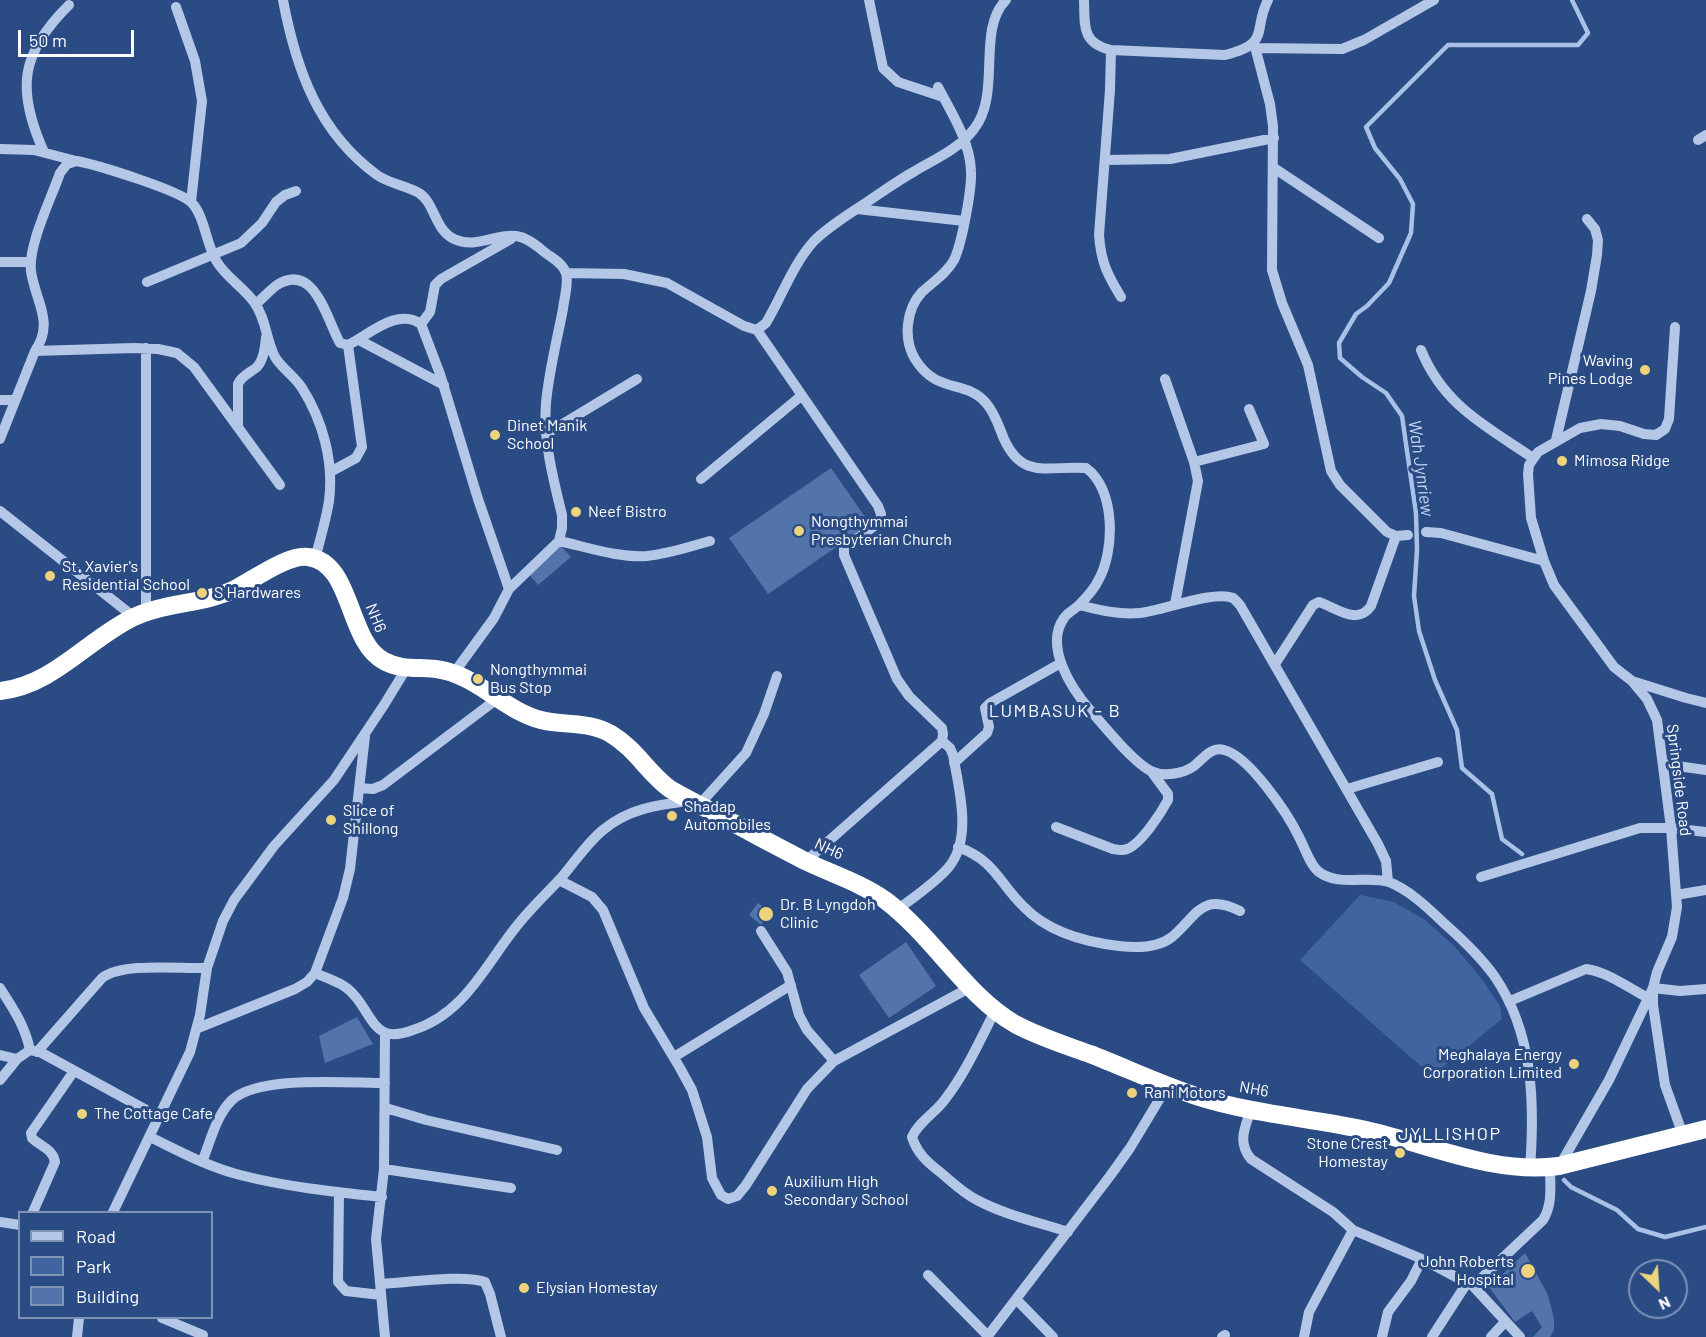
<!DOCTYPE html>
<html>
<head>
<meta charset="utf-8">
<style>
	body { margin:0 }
	#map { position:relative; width:1706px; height:1337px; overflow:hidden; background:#2a4b84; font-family:Barlow,sans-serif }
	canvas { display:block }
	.legend { position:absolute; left:18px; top:1211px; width:195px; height:108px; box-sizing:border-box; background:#2a4b84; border:2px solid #7f93b5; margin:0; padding:8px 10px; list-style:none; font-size:18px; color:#fff }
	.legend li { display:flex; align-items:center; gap:12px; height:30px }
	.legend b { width:30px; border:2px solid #7f93b5 }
	.north { position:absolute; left:1628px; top:1259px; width:60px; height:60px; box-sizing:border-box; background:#2a4b84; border:2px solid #7f93b5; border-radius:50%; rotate:155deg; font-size:16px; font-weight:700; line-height:24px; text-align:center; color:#fff }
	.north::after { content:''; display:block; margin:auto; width:21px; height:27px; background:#edd47c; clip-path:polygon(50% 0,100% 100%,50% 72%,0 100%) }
	.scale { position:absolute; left:18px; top:30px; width:116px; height:27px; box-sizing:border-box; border:3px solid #fff; border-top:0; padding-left:8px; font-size:18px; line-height:21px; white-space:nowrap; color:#fff; -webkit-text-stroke:4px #2a4b84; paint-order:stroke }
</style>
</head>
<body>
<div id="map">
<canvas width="1706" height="1337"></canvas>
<ul class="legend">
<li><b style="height:8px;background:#b4c7e6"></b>Road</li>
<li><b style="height:16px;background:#3f64a0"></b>Park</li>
<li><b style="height:16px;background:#5374ab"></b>Building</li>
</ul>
<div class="north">N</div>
<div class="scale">50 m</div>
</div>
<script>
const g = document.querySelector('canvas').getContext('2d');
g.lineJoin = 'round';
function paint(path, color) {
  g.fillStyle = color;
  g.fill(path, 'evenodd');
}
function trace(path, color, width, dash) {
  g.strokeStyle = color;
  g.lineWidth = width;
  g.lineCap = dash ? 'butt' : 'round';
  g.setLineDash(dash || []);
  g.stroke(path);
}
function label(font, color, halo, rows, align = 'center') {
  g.font = font + ' Barlow,sans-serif';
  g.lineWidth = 6;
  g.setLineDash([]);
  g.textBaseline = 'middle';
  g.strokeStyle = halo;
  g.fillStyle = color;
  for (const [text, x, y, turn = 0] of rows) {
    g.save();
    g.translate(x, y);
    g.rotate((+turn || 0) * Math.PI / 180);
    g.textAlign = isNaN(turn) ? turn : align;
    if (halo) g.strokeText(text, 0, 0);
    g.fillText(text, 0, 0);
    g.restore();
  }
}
paint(new Path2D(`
	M1360,895L1394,902L1424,919L1454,946L1481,978L1500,1006L1502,1019L1432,1076L1300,960Z`), '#3f64a0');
trace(new Path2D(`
	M1522,854L1502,839L1492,794L1462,768L1457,730L1435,680L1419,631L1414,596L1417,550L1416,513L1402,416L1386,393L1362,377L1340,358L1339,343L1356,314L1367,306L1389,283L1411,233L1413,204L1400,179L1375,148L1366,127L1448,45H1578L1588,33L1572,0
	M1564,1180L1571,1187L1617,1210L1638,1229L1665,1237L1706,1227`), '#a9c1e6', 4.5);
paint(new Path2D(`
	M831,468L870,524L768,594L729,538Z
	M561,546L571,557L538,585L528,573Z
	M758,903L771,912L761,925L749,915Z
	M906,942L936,986L889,1018L859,975Z
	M357,1017L373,1044L325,1063L319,1036Z
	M1525,1253L1547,1293L1551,1306L1554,1320V1330L1550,1337H1533L1542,1327L1532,1311L1515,1322L1489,1287Z`), '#5374ab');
trace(new Path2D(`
	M283,0C296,69 318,132 377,175C390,184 405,185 419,193C435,203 434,229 454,239C476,249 494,234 516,236C527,237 538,247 547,254C554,259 563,264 566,273C569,283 564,299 563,309C557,340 549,371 546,403C543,440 553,478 562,515V528L559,541L509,589L494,618L454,673
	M869,0L883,68L898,82L943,97
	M1084,0C1085,25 1081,43 1111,50L1225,55C1272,43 1252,31 1268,0
	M176,7L195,61L202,101L191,202
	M1254,43L1270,104L1273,126L1272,270L1282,303L1308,365L1331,471L1340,485L1387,532L1396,536L1408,535
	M1256,48L1342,49L1364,40L1434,0
	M1111,50L1110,90L1099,235C1101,262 1107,274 1121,297
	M938,87C951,112 970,141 971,171C972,189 962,243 954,260C947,273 933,282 922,292C906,309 903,339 915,359C937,395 966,379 986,403C995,413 999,427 1004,439C1023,481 1050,465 1086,468C1116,489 1115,552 1098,581C1094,589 1086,598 1079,605C1075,609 1067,613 1064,618C1044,646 1071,688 1090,710C1104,726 1133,762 1151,771C1163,777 1183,774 1194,766C1203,759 1211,746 1224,750C1249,756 1288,814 1299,837C1305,848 1310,865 1319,872C1339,887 1368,875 1389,882C1410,890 1430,910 1446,925C1464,941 1481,957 1495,977C1533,1033 1535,1102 1530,1168
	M1698,140L1706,135
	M0,149L34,150L76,161
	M44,152C16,90 20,53 69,5
	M1105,160L1170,159L1274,138
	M1274,168L1379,238
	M857,209L964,221
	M0,262H30
	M566,273L624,274L667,283L744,326L757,330L766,323C782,296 793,264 814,241C827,228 843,218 858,208C877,196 895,182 915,171C935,159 960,148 974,129C1002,94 976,30 1006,0
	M147,282L241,243L262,223L276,202L285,195L296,191
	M256,304C263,298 270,290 277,285C315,261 327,321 340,343L348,345C369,335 397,307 421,324L440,374L478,499L509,589
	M421,324L430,312L435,285L441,279L511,239
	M1675,327L1669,419L1665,429L1656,435L1644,434L1620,426L1601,424L1580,428L1538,452L1529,465L1528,474L1531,518L1544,561L1554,585L1614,667L1632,681L1647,699L1657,720L1671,828L1677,907L1672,937L1657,972L1653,988V1005L1665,1085L1683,1135
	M757,330L878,506L881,514L880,522L844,548V555L897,679L909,696L942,728L943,734L942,741L806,861
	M359,340L444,385
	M1421,350C1444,406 1486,426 1533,458
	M35,351L134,348L158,349L177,353L194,367L280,485
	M1165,379L1194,462L1198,481L1175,604
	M0,400H15
	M238,427V384C242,375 250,373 257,367C264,359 265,347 266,337
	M546,434L637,379
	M0,439L35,351C55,322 35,301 31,271C28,245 51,199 60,173L67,164L77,161C97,165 179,190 192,203C205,217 206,245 217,262C226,277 243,287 254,302C266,318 266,340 275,357C282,369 295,376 302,388C323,421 334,462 329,501C326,520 320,540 315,559
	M1556,440L1591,291L1597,255L1598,240L1595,229L1587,219
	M1194,462L1264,444L1249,409
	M330,472L356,458L362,447L348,345
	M701,479L801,396
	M0,511L134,617
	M1426,532L1441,533L1544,561
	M559,541C587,547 618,558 647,556C668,554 689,547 710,541
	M1079,605C1099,610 1119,615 1140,613C1162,611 1213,590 1233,598C1236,600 1238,603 1240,605L1378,844L1386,861L1388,882
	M146,612V348
	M1275,664L1313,605L1319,602C1337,608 1357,626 1371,606L1396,536
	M1632,681L1686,698L1706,703
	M954,763L987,733L989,727L985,708L990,703L1061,663
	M1663,764L1706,770
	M359,788L373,789L383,785L497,699
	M1347,789L1438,762
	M699,805L746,753L764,714L777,676
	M1056,827L1113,849C1118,850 1122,851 1127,849C1141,844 1161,813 1168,800V794L1151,771
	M958,847C996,861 998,882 1024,907C1048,932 1085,942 1119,946C1136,948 1158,948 1172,937C1198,915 1201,892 1240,911
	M1481,877L1640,828H1671L1706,832
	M559,880L592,897L603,910L644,1008L680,1068L692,1090L707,1137L712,1178L721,1195L728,1199L737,1196L746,1185L807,1089L834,1061L971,987
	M1676,895L1706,890
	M897,910C914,897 934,884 948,868C973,839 959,789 953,755L950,748L942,741
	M761,931L787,972L799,1015L807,1030L834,1061
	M315,973C329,979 344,983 354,995C365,1006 371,1027 386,1033C395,1036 405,1033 413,1030C466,1014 487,961 520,922C533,906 547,893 561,878C574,863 587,843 603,830C628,809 656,805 688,801
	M0,988C13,1008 25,1026 30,1050
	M1510,1001L1586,969C1608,972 1629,988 1648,998
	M995,1011C980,1040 966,1072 946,1098C936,1113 920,1120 912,1137C917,1153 927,1162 940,1172C952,1182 963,1193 977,1200C1005,1215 1038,1222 1068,1232
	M198,1028L295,989L307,982L315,973L343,898L350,869L365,736
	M37,1052L102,978C123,962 179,969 207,968
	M0,1055L17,1059
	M674,1057L791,985
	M0,1080L17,1059L30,1050L40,1052L159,1117
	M386,1108L426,1120L557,1150
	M1251,1109C1245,1128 1237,1142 1251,1159L1333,1212L1353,1230L1422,1259L1473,1286L1520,1337
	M150,1137C179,1151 208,1167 240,1175C287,1187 335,1192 382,1197
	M202,1162C210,1143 216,1115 232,1100C259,1075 348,1083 385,1083
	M1560,1165L1609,1080L1653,988L1680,991L1706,989
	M384,1169L511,1188
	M339,1192L338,1282L346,1291L381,1295
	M33,1212L55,1162C53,1149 41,1147 32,1138L31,1133L74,1071
	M113,1212L190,1052L200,1015L207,968L223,921L234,900L274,846L334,780L384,705L406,669
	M0,1222L20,1225
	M928,1275L988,1336
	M381,1284C405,1283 464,1274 485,1282L490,1294L501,1337
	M1473,1286L1543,1220C1553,1204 1550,1186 1550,1167
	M1016,1299L1053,1337
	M162,1318L203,1335
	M77,1337L79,1318
	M385,1337L376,1239L384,1169L385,1033
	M987,1337L1110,1176L1130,1148L1168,1085
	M1222,1337L1225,1335
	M1304,1337L1309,1312L1353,1230
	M1382,1337L1388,1312L1411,1281L1422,1259
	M1432,1337L1467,1283
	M1491,1337L1505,1322`), '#b4c7e6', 10);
trace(new Path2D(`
	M0,691C53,685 86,641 132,618C164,602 202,605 235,589C253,580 288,554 308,557C353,562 347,642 384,661C404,672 425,665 446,671C481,680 506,711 541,720C565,726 589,721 611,734C636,749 648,773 670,789C685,798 702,806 717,814C746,830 776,846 805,861C832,874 861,883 885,900C933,936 966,996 1015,1024C1039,1037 1065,1045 1090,1054C1126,1068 1162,1085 1199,1097C1253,1114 1311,1118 1366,1130C1429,1144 1494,1175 1559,1166L1706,1129`), '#fff', 18);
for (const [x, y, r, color] of [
	[1645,370,6,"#edd47c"],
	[495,435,6,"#edd47c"],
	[1562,461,6,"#edd47c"],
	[576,512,6,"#edd47c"],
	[799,531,6,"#edd47c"],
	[50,576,6,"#edd47c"],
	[202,593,6,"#edd47c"],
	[478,679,6,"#edd47c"],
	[672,816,6,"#edd47c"],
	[331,820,6,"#edd47c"],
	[766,914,8,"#edd47c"],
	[1574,1064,6,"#edd47c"],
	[1132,1093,6,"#edd47c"],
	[82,1114,6,"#edd47c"],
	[1400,1153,6,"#edd47c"],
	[772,1191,6,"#edd47c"],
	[1528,1271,8,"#edd47c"],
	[524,1288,6,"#edd47c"]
]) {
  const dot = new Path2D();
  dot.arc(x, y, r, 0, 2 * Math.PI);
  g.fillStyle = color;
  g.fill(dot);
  trace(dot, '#2a4b84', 2);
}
label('16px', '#fff', '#2a4b84', [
	["Waving",1633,361,"right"],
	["Pines Lodge",1633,379,"right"],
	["Dinet Manik",507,426],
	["School",507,444],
	["Mimosa Ridge",1574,461],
	["Neef Bistro",588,512],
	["Nongthymmai",811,522],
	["Presbyterian Church",811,540],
	["St. Xavier's",62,567],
	["Residential School",62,585],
	["S Hardwares",214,593],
	["Nongthymmai",490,670],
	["Bus Stop",490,688],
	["Shadap",684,807],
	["Automobiles",684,825],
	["Slice of",343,811],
	["Shillong",343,829],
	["Dr. B Lyngdoh",780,905],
	["Clinic",780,923],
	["Meghalaya Energy",1562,1055,"right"],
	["Corporation Limited",1562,1073,"right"],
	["Rani Motors",1144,1093],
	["The Cottage Cafe",94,1114],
	["Stone Crest",1388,1144,"right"],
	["Homestay",1388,1162,"right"],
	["Auxilium High",784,1182],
	["Secondary School",784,1200],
	["John Roberts",1514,1262,"right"],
	["Hospital",1514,1280,"right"],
	["Elysian Homestay",536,1288]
], 'left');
label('16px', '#fff', '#2a4b84', [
	["NH6",376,618,68],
	["Springside Road",1679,780,83],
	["NH6",829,849,25],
	["NH6",1254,1089,10]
]);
label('italic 18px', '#c0d2ee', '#2a4b84', [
	["Wah Jynriew",1421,468,82]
]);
g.letterSpacing = '1.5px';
label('18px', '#fff', '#2a4b84', [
	["LUMBASUK - B",1055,711],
	["JYLLISHOP",1450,1134]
]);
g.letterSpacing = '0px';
</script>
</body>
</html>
